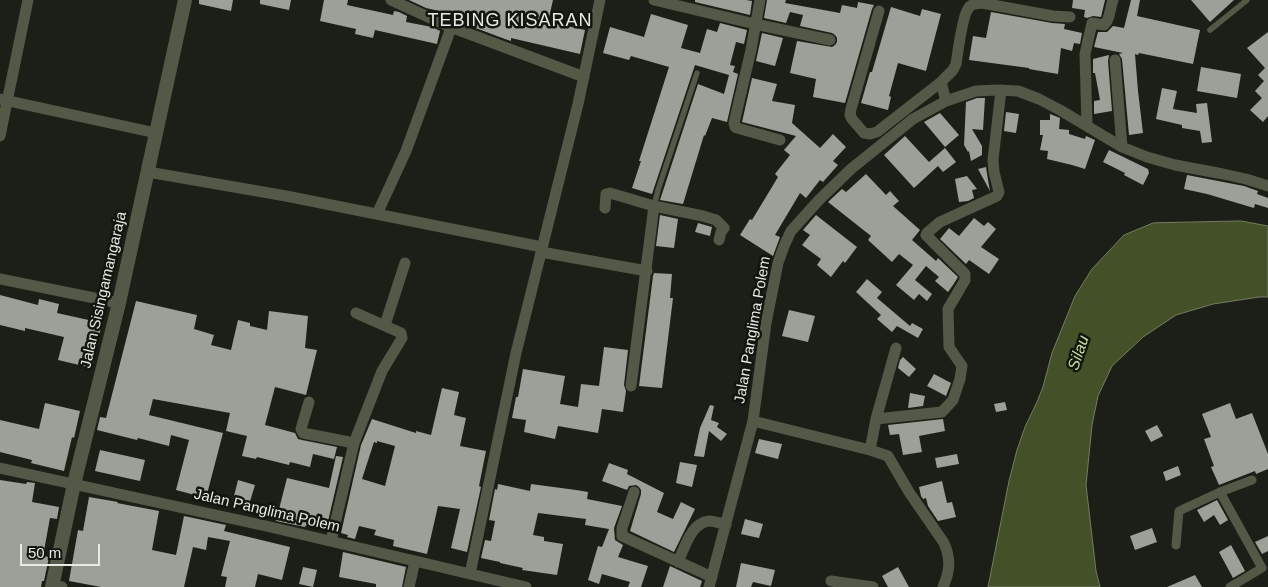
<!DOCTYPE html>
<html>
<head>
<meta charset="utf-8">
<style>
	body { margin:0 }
	#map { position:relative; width:1268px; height:587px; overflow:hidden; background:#1c1f18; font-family:Arial,sans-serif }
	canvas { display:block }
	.scale { position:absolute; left:20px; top:544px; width:80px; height:22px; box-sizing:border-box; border:2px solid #e7e9e5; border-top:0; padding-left:6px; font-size:15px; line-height:18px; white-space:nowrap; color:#e7e9e5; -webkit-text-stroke:4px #13150f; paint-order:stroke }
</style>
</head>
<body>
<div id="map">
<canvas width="1268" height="587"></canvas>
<div class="scale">50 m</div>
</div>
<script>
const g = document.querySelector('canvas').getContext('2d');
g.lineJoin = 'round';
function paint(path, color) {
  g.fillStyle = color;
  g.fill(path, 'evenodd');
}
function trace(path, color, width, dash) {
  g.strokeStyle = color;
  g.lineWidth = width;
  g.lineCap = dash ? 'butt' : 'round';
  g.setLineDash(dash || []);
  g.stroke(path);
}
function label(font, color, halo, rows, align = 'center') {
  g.font = font + ' Arial,sans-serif';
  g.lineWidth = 5;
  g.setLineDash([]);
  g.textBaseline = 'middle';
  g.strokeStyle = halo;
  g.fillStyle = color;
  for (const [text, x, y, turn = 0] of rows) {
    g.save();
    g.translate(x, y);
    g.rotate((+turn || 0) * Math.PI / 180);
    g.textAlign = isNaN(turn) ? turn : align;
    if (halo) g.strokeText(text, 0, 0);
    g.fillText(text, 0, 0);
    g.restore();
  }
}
const water = new Path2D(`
	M1241,221L1268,226V297H1259L1213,304L1176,315L1143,337L1112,366L1098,396L1092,425L1086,485L1096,571L1100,587H988L1009,481L1017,450L1025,427L1037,402L1043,387L1052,353L1075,296L1092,269L1124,235L1153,223Z`);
paint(water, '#435028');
trace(water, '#747e61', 1);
paint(new Path2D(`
	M199,0H233L231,11L199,4Z
	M260,0H291L289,10L260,4Z
	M324,0H348L347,5L393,15L394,11L399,12L407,16L406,22L432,27L440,31L437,44L375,30L373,38L355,34L356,29L320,21Z
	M409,0H553L548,22L585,30L580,54L511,38V41L505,39L481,30L467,25L468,20L452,16V14L426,8Z
	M695,0H746L752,1L750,15L695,2Z
	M767,0H786L785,3L840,13L842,5L857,8L858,2L874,5L872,9L845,103L813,97L816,79L790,73L797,41L832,47L835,45L837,42V38L835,35L832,33L800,26L803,15L790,12L786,23L764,18Z
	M1073,0H1105L1101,17L1093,16L1087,18L1084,17L1085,10L1072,8Z
	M1131,0H1140L1137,16L1200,30L1193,64L1139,53L1138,55L1135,54L1138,91L1143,133L1129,135L1122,59L1119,54L1123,53L1094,47L1098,32H1107L1113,26L1124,28Z
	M1191,0H1234L1210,22Z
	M891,7L920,16L922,9L941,14L926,71L898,63L889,96L891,97L888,110L861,103L870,72H872Z
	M991,12L1052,23L1065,24L1064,29L1082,33L1080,44L1074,43L1072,51L1061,48L1058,74L1029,69V68L969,60L973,36L986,38Z
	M651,14L688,25L681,48L700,53L707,29L717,32L720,23L747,30L744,44L736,42L730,65L735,66L733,72L738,74L727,122L712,118L705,136L704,135L683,204L660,200L698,84L724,94L729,75L695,65L652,194L632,188L641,161H639L669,67L631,56L629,60L603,53L610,27L644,37Z
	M1268,32V116L1263,122L1250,110L1262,98L1255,91L1264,81L1258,75L1265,68L1247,48Z
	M762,33L783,38L775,66L756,61Z
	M1109,55L1108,61L1112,111L1094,114V101L1100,100L1095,73H1093V59Z
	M1201,67L1241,74L1237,98L1197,91Z
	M752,78L777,84L772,101L795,105L792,123L820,148L833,134L846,147L833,161L838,165L823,182L820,180L806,198L800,193L775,235L780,237L773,256L740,235L750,219L752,220L778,177L775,174L790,155L784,150L796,136L742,122Z
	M1162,88L1177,91L1173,109L1197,113L1196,104L1207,103L1212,142L1202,143L1200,131L1182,128V125L1156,119Z
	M977,98H985L983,130L972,129L982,146V155L971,161L969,151L968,152L964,145L966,102Z
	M1006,112L1019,114L1016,133L1004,131Z
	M940,113L959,135L945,147L924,122Z
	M1050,114L1060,118L1059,129L1069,130V134L1085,139L1086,136L1095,140L1085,169L1072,165L1047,159L1048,151L1040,150L1043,135H1040V120H1050Z
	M905,136L929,162L945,148L956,162L943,172L938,166L914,188L884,155Z
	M1109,150L1148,169L1149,173L1143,185L1124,175L1125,173L1103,162Z
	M986,167L987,174L990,191L978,169Z
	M866,174L886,195L890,191L899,201L893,206L920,230L912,240L936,261L938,258L958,277L953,285L948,292L935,281L939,277L926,266L915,280L932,294L927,301L919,294L914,300L896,285L913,265L899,254L892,262L868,240L871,236L828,202L842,189L846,192Z
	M1187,175L1244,186L1258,191L1257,194L1268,198V208L1255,204L1254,208L1207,194L1184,189Z
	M967,176L977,189L972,190L974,198L968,201L959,202L955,179Z
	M660,215L678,219L674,248L656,246Z
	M816,215L857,247L845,263L843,261L831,277L817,265L821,259L802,245L810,235L803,230Z
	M974,218L984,226L988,222L996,229L981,247L999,259L989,274L969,260L966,264L940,239L949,228L959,236Z
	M698,223L712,227L710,236L695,232Z
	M654,273L672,274L670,298H673L662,388L639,386L653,276Z
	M867,279L882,292L877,298L910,326L912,323L923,329L918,338L897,326L892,332L877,319L881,315L856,292Z
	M0,295L38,305L39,299L59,304L57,313L102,323L92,368L58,360L64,337L25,328V331L0,325Z
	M136,301L197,315L194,329L214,335L211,345L231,350L238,320L250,323V326L267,330L269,311L308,316L305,348L317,350L306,395L275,387L265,425L295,433L298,439L302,440L337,447L334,459L313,454L310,467L290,462L289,465L257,457L256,459L242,456L247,436L226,431L230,413L153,399L149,415L223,433L206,498L176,490L189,440L171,435L169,446L138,438L137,440L97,430L100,417L106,418Z
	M789,310L815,316L808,342L782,336Z
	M604,347L628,350L624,385L626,391L623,412L602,409L598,433L558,426L555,439L524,432L526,420L512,418L516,397H518L523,369L565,376L560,404L578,407L581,384L599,386Z
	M903,357L916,369L909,377L898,368L900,360Z
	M934,374L951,383L946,396L927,386Z
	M442,388L459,392L454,415L466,418L460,446L486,451L479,486L481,487L467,552L451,548L460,509L438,506L427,554L393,546L394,540L374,535L376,530L359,526L355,539L347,537L348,535L341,533L361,445L372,419L416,433V431L431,435ZM377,441L395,446L385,486L362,479L374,442L377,443Z
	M910,393L925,396L923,406L908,408Z
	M1005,402L1007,410L996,412L994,404Z
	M45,403L80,411L74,438L72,437L64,471L31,463L32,460L0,452V420L39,429Z
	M1230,403L1236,419L1252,413L1268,454V469L1256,474L1255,471L1219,485L1211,467L1214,466L1204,439L1211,437L1202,414Z
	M710,405L714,406L711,420L719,423L717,427L727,434L721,441L709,431L704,457L694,456L700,428Z
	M943,419L945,431L919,436L922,452L903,455L899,434L890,435L888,425Z
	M1157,425L1163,436L1151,442L1145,431Z
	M759,439L782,444L778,459L755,453Z
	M100,450L145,460L140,481L95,471Z
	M957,454L959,464L937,468L935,458Z
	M336,456L343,457L326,530L306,525L305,527L276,521L287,478L329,488Z
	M680,462L697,465L692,487L676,483Z
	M609,463L628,470L627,474L664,493L657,512L673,519L681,502L695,509L674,552L630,531L641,494V490L639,487L636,485L629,486L627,490L602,481Z
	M1178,466L1181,475L1166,481L1163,472Z
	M0,480L26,484L27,482L35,483L32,502L59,507L57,519L50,518L43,556L49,557L44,581H42L41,587H0Z
	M238,480L255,485L248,508L232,504Z
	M942,481L947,503L952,502L956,517L938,521L928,506L926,498L923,499L921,496L919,487Z
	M498,484L530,491L531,484L576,490L588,492L587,499L622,506L614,528L615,540L623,545L618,557L648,566L641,587H628L630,582L602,574L599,584L588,580L598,546L602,547L609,529L585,525L586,519L538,513L533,535L544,537V541L563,544L557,575L522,570L523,568L500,563V562L481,558L485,540L491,541L495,521L489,520L495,489L497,490Z
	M89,497L118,502L117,503L159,511L152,550L176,555L184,516L226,525L224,531L290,547L282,580L258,574L255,587H225L227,577L221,576L230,541L208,537L206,550L193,547L184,587H101L69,581L78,530L83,531Z
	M1217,500L1228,520L1220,525L1214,515L1204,522L1197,510Z
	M745,519L763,524L759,538L741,534Z
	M1152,528L1157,542L1135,550L1130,536Z
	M1268,536V551L1262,554L1255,542Z
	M1231,545L1245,571L1233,578L1219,552Z
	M343,552L406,567L402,587H376V584L339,577Z
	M741,563L775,570L771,586L753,582L751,587H736Z
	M670,566L702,581L700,587H663Z
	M303,567L317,570L313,587L299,584Z
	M898,567L909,587H888L882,576Z
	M1195,575L1202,587H1167Z`), '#9da098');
trace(new Path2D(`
	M1210,30L1247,0
	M654,206L658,190L697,73`), '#525947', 5.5);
trace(new Path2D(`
	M1220,492L1262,568L1230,587
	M1176,545L1179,511L1220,492L1252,480`), '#525947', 9);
trace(new Path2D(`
	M391,0L448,26L584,77
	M654,0L755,24L830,40
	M760,0L751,50L734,123L735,127L737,128L780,140
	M879,11L851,109L850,115L852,119L864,133L870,134L877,132L941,82L946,101
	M1115,60L1122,147
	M941,82L953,70L956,64C958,52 962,17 968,9C971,3 976,4 982,3L1053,16L1070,17
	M0,99L156,133
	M1087,126L1085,54L1092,23L1104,25C1110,20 1110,8 1113,0
	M0,136L28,0
	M148,172L286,196L542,247
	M605,208L606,194L610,193L654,206L703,216L716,220L724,228L721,232L719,240
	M377,214L406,151L451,28
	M541,252L647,271
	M0,279L119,303
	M385,325L405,263
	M631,386L654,206
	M309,402L301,429L303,433L354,443
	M876,419L942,412L953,400L960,379L962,366L949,347L948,309L965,280V274L926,235L927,233L940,222L997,196L999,192L994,172L993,160L1001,90
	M753,421L870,450L888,456L909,492L944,543C951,559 950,571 943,587
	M870,450L876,419L896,348
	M0,468L266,526L526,587
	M634,492L622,528V536L712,577
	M331,541L354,443L382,371L402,338L401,333L356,313
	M678,562C685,547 691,523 709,521C715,521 720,523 726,525
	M470,574L516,353L578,104L600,0
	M831,581L873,587
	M52,585L62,587
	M409,587L415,561
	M709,587L753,421L766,323L778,263L784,246L791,231L819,200L851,169L913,119L946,101L976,91L997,90L1018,91L1039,99L1060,110L1122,147L1147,157L1175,165L1223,174L1246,179L1268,186`), '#525947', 11);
trace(new Path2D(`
	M52,587L74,484L119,303L185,0`), '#525947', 14);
label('15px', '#e7e9e5', '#13150f', [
	["Jalan Sisingamangaraja",104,290,-77],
	["Jalan Panglima Polem",753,330,-80],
	["Jalan Panglima Polem",267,511,13]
]);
label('italic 16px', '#c6de9a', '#13150f', [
	["Silau",1079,353,-71]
]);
g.letterSpacing = '1px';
label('18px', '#e7e9e5', '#13150f', [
	["TEBING KISARAN",510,21]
]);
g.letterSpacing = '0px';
</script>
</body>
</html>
